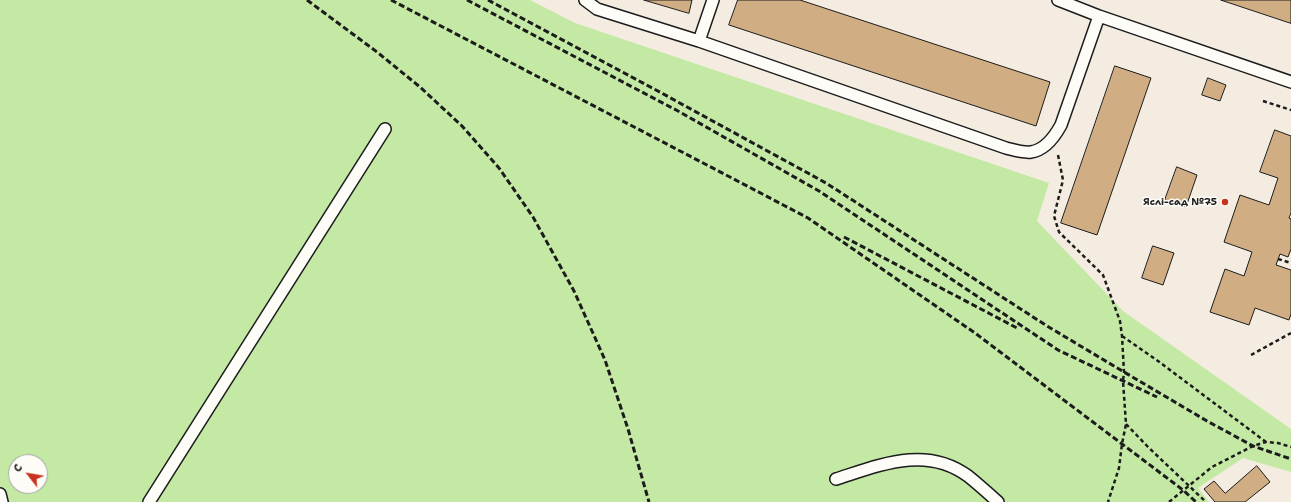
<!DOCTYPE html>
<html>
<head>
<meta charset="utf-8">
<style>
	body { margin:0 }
	#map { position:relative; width:1291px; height:502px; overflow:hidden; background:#f4ece0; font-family:"Shantell Sans",sans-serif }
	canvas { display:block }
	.north { position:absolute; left:8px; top:454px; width:40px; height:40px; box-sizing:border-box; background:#fdfcf7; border:1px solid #a3a29f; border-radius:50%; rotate:301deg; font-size:11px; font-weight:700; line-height:16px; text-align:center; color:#1c1c1c }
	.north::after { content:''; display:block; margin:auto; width:14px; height:18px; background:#c8321e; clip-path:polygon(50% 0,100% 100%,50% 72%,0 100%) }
</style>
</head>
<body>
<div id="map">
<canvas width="1291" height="502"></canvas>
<div class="north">С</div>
</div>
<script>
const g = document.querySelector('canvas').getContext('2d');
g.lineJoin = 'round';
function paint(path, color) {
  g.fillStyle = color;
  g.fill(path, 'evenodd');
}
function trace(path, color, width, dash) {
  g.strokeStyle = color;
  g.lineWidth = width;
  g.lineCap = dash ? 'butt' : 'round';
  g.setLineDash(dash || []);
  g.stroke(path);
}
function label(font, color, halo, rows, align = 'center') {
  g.font = font + ' "Shantell Sans",sans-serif';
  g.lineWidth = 3;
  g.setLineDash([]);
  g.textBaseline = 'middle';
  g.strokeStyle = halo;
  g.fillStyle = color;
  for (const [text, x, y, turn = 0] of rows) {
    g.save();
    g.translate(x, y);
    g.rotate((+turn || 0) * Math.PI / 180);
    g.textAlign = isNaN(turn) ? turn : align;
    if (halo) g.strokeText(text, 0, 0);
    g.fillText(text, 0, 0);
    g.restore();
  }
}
paint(new Path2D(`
	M0,0H530L575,23L1049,183L1037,221L1123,311L1291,429V472L1243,458L1198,488L1209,502H0ZM16,462H40V486H16Z`), '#c3e9a4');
const building = new Path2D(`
	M644,0H692L689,13Z
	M738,0H800L1050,82L1036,126L729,25Z
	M1221,0H1291V23Z
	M1115,66L1151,78L1097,235L1061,223Z
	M1208,78L1226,85L1220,101L1202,95Z
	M1275,130L1291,136V213L1289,218L1291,219V249L1288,257L1280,254L1276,265L1291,270V314L1289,320L1255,308L1249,325L1210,312L1225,269L1244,276L1252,252L1224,242L1240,195L1269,205L1278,178L1260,172Z
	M1177,167L1197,175L1186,207L1165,200Z
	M1153,246L1174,253L1163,285L1142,278Z
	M1257,466L1270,482L1245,502H1215L1204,489L1214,481L1225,493Z`);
paint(building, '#d0ad82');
trace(building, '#1c1c1c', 1);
const service = new Path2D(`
	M585,0L597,9L699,41L1006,148C1014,150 1023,153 1031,152C1045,150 1055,136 1061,125L1099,16
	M1058,0L1099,16L1291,82
	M699,41L713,0
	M836,479C880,465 926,445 968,476C978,484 988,493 998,502
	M0,494L2,502
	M149,502L385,129`);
trace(service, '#1c1c1c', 14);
trace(new Path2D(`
	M1263,101L1291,110
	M1058,155L1063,180L1054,216L1059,232L1103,275L1120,321L1122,336L1124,372L1123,381L1126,424L1122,444L1119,468L1108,502
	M1278,259L1291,263
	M1122,336L1158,361L1266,442
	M1251,355L1291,333
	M1126,424L1148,447L1206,502
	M1169,502L1212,467L1253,446L1266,442L1278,443L1291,447`), '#1c1c1c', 2.5, [4, 3]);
trace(service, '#fdfcf7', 11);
trace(new Path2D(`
	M307,0L377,52L420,87L462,126L499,168L533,217L574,291L605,360L628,429L649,502
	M391,0L749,187L808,218L975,333L1183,490L1196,502
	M467,0L678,111L819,191L1058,350L1157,397
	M488,0L656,90L826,183L1047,326L1124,372L1207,421L1253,446L1291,459
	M844,237L1017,328`), '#1c1c1c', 3, [6, 3]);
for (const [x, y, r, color] of [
	[1225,202,4,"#c8321e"]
]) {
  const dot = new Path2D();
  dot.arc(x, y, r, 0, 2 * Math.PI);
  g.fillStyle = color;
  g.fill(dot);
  trace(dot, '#fdfcf7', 1.5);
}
label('bold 10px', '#1c1c1c', '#fdfcf7', [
	["Яслі-сад №75",1217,202]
], 'right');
</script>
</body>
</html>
